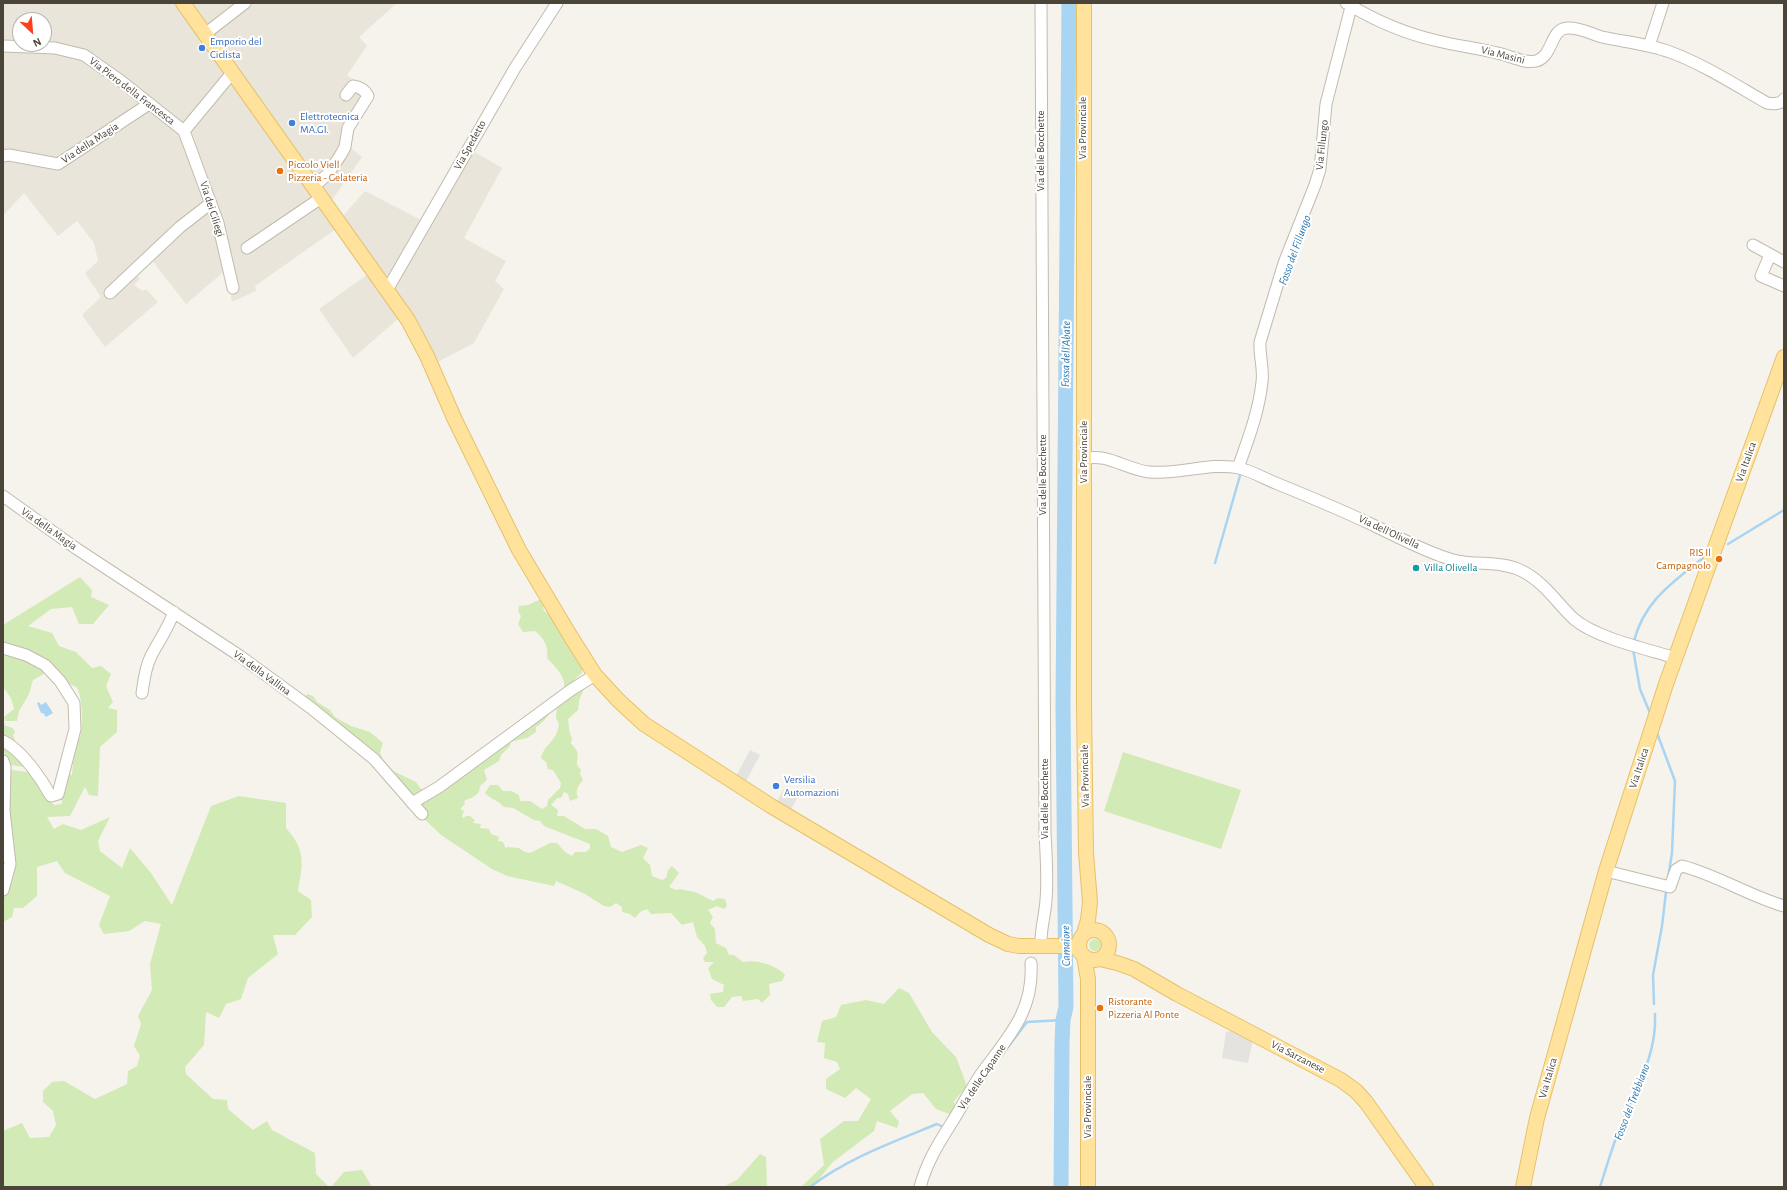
<!DOCTYPE html>
<html>
<head>
<meta charset="utf-8">
<style>
	body { margin:0 }
	#map { position:relative; width:1787px; height:1190px; overflow:hidden; background:#f6f3ec; font-family:"Alegreya Sans",sans-serif }
	canvas { display:block }
	.frame { position:absolute; inset:0; border:4px solid #4b4439; pointer-events:none }
	.north { position:absolute; left:12px; top:12px; width:40px; height:40px; box-sizing:border-box; background:#fff; border:1px solid #b7b4b0; border-radius:50%; rotate:154deg; font-size:11px; font-weight:700; line-height:16px; text-align:center; color:#4b4439 }
	.north::after { content:''; display:block; margin:auto; width:14px; height:18px; background:#fc3f1d; clip-path:polygon(50% 0,100% 100%,50% 72%,0 100%) }
</style>
</head>
<body>
<div id="map">
<canvas width="1787" height="1190"></canvas>
<div class="frame"></div>
<div class="north">N</div>
</div>
<script>
const g = document.querySelector('canvas').getContext('2d');
g.lineJoin = 'round';
function paint(path, color) {
  g.fillStyle = color;
  g.fill(path, 'evenodd');
}
function trace(path, color, width, dash) {
  g.strokeStyle = color;
  g.lineWidth = width;
  g.lineCap = dash ? 'butt' : 'round';
  g.setLineDash(dash || []);
  g.stroke(path);
}
function label(font, color, halo, rows, align = 'center') {
  g.font = font + ' "Alegreya Sans",sans-serif';
  g.lineWidth = 4;
  g.setLineDash([]);
  g.textBaseline = 'middle';
  g.strokeStyle = halo;
  g.fillStyle = color;
  for (const [text, x, y, turn = 0] of rows) {
    g.save();
    g.translate(x, y);
    g.rotate((+turn || 0) * Math.PI / 180);
    g.textAlign = isNaN(turn) ? turn : align;
    if (halo) g.strokeText(text, 0, 0);
    g.fillText(text, 0, 0);
    g.restore();
  }
}
paint(new Path2D(`
	M3,3H397L359,37L367,46L347,75L373,94L349,129L348,146L362,157L330,203L341,218L365,191L423,221L466,147L502,168L464,238L506,261L495,281L504,289L474,343L436,363L407,311L353,358L319,309L368,274L336,229L255,286L256,291L232,302L226,270L186,304L151,259L135,273L140,279L134,285L143,291L146,289L158,302L105,347L82,315L101,297L85,273L98,261L94,243L77,221L58,236L24,193L3,216ZM20,20H44V44H20Z`), '#eae5da');
paint(new Path2D(`
	M80,577L92,590L91,597L109,605L93,624H79L72,607L51,609L28,626L52,633L59,646L76,652L92,668L101,666L111,674L106,686L113,702L108,708L117,710V732L100,747L98,796L89,795L85,787L70,816L47,817L54,829L63,824L81,830L110,817L98,841L100,851L122,868L130,848L151,873L172,905L211,806L239,796L286,803V828C306,851 303,862 298,891L311,900L312,917L295,935H273L278,954L248,978L241,999L226,1004L219,1018L206,1012L204,1045L185,1067L186,1074L213,1099L227,1100L228,1109L253,1130L267,1121L272,1130L315,1153L316,1174L329,1187H3V1131L22,1123L30,1138L49,1137L56,1125L53,1111L43,1102V1091L52,1082L64,1081L95,1099L127,1084L128,1071L137,1066L140,1056L134,1046L141,1024L138,1016L152,990L150,964L161,924L145,921L129,931L104,934L99,925L110,896L65,873L57,861L37,867V896L23,908H14L12,917L3,922V765L8,761L3,751V723L6,726L13,728L15,732L13,735L15,740L14,745L27,765L24,767L10,765L11,770L29,772L54,805L62,804L61,794L67,773L72,775L75,740L80,738C83,727 83,698 77,688C75,685 72,686 69,684C63,680 57,671 52,665L42,675L33,680L29,694L19,711L17,721H5L4,717L14,709L11,698L3,687V625Z
	M539,600L545,602L543,607L544,611L554,617L567,637L566,643L571,644L582,665V673L575,679L584,688L579,701L578,710L568,719L570,734L572,738L571,744C581,753 577,755 577,765L581,770L580,774L583,780C578,786 575,790 578,798L570,801L568,794L564,792L561,798H557L551,805L558,810L557,816H564L585,829H596L608,836L611,847L622,852L641,845L648,848L643,858L650,865L652,876L662,880L666,878L668,870L672,866L679,873L669,887L677,890L679,889L695,892L713,901L718,898L725,899L727,906L724,909L717,906L708,910L713,917L710,923L715,929L716,943L726,948L729,955H734L743,962C755,959 777,965 785,975L782,981L769,984L770,995L762,1003L758,999L743,1001L741,996L732,997L724,1007H717L711,1000L710,994L723,992L724,985L712,979L708,968L714,962H705L703,958L707,953L705,946L697,937L693,922L682,925L671,913L651,914L647,909L640,912L635,918L630,914L622,912V907L616,903L610,907L604,906L585,894L556,881L554,886L507,876L492,869L441,835L415,810L373,760L305,698L307,694L313,696L317,702L330,710L335,717L351,726L370,732L383,743L380,753L384,761L393,771L416,782L420,788L425,790L564,689C566,676 555,667 547,658C549,647 544,638 535,631L523,632L518,624L521,616L518,611L519,606L528,605ZM557,705L556,718L559,724C557,742 544,744 541,758L546,762L548,769L553,770L561,783L560,788L548,800L547,806L542,809L530,801H520L519,795L511,791H503L498,785H490L485,793C490,799 498,800 504,807L513,808L534,820L540,821L544,826L590,844V848L586,852H575L572,856L565,852L557,843H550L530,853L525,852L519,848L507,847L506,849L503,842L498,841L499,837L491,834L489,829L480,828L481,824L473,823L475,820L470,816H466L463,818L462,816L464,811L460,809L465,804L464,801C472,797 480,796 480,786L487,780L484,770L499,761L501,755L510,746L511,742L527,738L536,732V727C545,722 550,712 557,705Z
	M1123,752L1241,790L1221,849L1104,811Z
	M1089 945a6 6 0 1 1 12 0a6 6 0 1 1-12 0Z
	M899,988L909,993L932,1032L956,1057L967,1086L954,1101L955,1109L949,1114L936,1109L923,1093L912,1094L890,1111L899,1122L897,1128L877,1121L874,1131L833,1162L812,1187H801L824,1165L820,1139L844,1121H858L871,1099L856,1088L845,1098L826,1089V1079L840,1069L837,1062L824,1058L825,1043L817,1042L822,1021L836,1017L841,1005L866,1000L884,1004Z
	M760,1154L766,1157L767,1187H723L737,1180Z
	M362,1170L372,1187H331L344,1172Z`), '#d2eab5');
paint(new Path2D(`
	M750,750L760,755L745,783L735,778Z
	M785,787L799,795L790,811L776,803Z
	M1230,1031L1253,1040L1248,1063L1222,1058L1226,1032Z`), '#e5e3e0');
paint(new Path2D(`
	M39,702L41,705L46,702L53,713L46,717L43,713H41L37,703Z`), '#a9d4f2');
trace(new Path2D(`
	M1728,544L1784,510
	M1215,563L1241,472
	M1634,641C1644,601 1673,582 1703,558
	M1633,649L1640,689L1650,713
	M1657,733L1675,781L1672,853L1668,878
	M1654,1004L1653,975L1662,926L1666,892
	M998,1060L1027,1022L1063,1020
	M974,1096L989,1072
	M810,1187C848,1158 893,1142 937,1124L945,1128
	M1600,1187C1607,1166 1613,1143 1622,1123C1637,1087 1657,1054 1655,1014`), '#a9d4f2', 2.5);
trace(new Path2D(`
	M1061,1187L1062,1043L1063,1020L1066,1007L1063,705L1069,3`), '#a9d4f2', 15);
const minor = new Path2D(`
	M1041,3L1045,832C1046,855 1048,878 1046,900C1045,916 1040,931 1041,946
	M1346,3C1374,20 1406,34 1438,41C1458,46 1478,48 1497,53C1509,55 1524,64 1536,61C1553,57 1550,29 1567,28C1580,27 1591,34 1602,37C1625,42 1648,44 1670,52C1703,64 1737,86 1767,103C1773,104 1780,105 1784,99
	M205,34L245,3
	M3,46L55,48L84,55L121,81L184,131L218,223L233,288
	M1649,46L1663,3
	M184,131L232,73
	M3,156L9,155L58,164L149,104
	M314,186L327,175L340,156L345,147L348,128L368,96C365,90 360,87 353,86L346,95
	M1753,245L1784,262
	M247,248L321,198
	M1770,255L1761,276L1784,286
	M387,290L515,68L557,3
	M110,293L180,227L211,203
	M1084,459C1106,452 1127,470 1149,472C1178,475 1211,462 1239,468C1252,471 1265,479 1278,484C1310,497 1341,510 1373,525C1398,537 1425,552 1453,560C1476,566 1500,560 1522,571C1544,582 1557,603 1574,619C1596,638 1647,649 1676,658
	M1238,468C1248,440 1259,411 1262,382C1264,369 1259,355 1260,342L1284,263L1315,185L1320,169L1326,104L1352,3
	M3,496L77,549L240,656L311,708L374,759L422,814
	M3,648L26,655L45,665L60,681L74,703L75,729L58,794L51,796C47,791 45,785 41,780C31,765 19,749 3,741
	M142,693C144,680 145,668 151,656C159,641 168,628 174,612
	M3,761L5,767L4,811L10,864L3,890
	M412,803L439,787L571,690L595,675
	M1606,871L1670,887L1676,870L1682,866C1717,875 1749,896 1784,906
	M920,1187C927,1161 940,1141 954,1119C963,1104 971,1089 981,1074C1008,1037 1034,1012 1031,963`);
const major = new Path2D(`
	M183,3L408,320L427,356L455,420L519,550L571,637L595,675L618,700L644,724L771,806L989,935L1008,944L1019,946H1070L1078,949L1081,953
	M1084,3V706L1086,853L1090,902L1088,920L1084,933
	M1079 945a15 15 0 1 1 30 0a15 15 0 1 1-30 0Z
	M1084,957L1088,979V1187
	M1100,959L1117,963L1134,969L1177,994L1341,1080L1356,1091L1366,1102L1426,1187
	M1523,1187L1537,1118L1606,871L1666,684L1784,357`);
trace(minor, '#c2bbae', 13);
trace(major, '#e6c16a', 16);
trace(minor, '#fff', 11);
trace(major, '#ffe39c', 14);
for (const [x, y, r, color] of [
	[202,48,4,"#3f7fe0"],
	[292,123,4,"#3f7fe0"],
	[280,171,4,"#e8710a"],
	[1719,559,4,"#e8710a"],
	[1416,568,4,"#0f9aa8"],
	[776,786,4,"#3f7fe0"],
	[1100,1008,4,"#e8710a"]
]) {
  const dot = new Path2D();
  dot.arc(x, y, r, 0, 2 * Math.PI);
  g.fillStyle = color;
  g.fill(dot);
  trace(dot, '#fff', 1.5);
}
label('11px', '#366cbe', '#fff', [
	["Emporio del",210,42],
	["Ciclista",210,55],
	["Elettrotecnica",300,117],
	["MA.GI.",300,130],
	["Versilia",784,780],
	["Automazioni",784,793]
], 'left');
label('11px', '#4b4439', '#fff', [
	["Via Masini",1503,55,14],
	["Via Piero della Francesca",132,91,37],
	["Via Provinciale",1083,128,-90],
	["Via della Magia",90,143,-33],
	["Via Spedetto",470,145,-61],
	["Via Fillungo",1322,145,-84],
	["Via delle Bocchette",1041,151,-90],
	["Via dei Ciliegi",212,209,72],
	["Via Provinciale",1084,452,-90],
	["Via Italica",1746,462,-70],
	["Via delle Bocchette",1043,475,-90],
	["Via della Magia",49,529,35],
	["Via dell'Olivella",1389,532,25],
	["Via della Vallina",262,673,36],
	["Via Italica",1639,768,-72],
	["Via Provinciale",1085,776,-91],
	["Via delle Bocchette",1045,799,-90],
	["Via Sarzanese",1298,1057,27],
	["Via delle Capanne",982,1077,-56],
	["Via Italica",1548,1078,-74],
	["Via Provinciale",1088,1107,-90]
]);
label('11px', '#c56008', '#fff', [
	["Piccolo Viell",288,165],
	["Pizzeria - Gelateria",288,178],
	["RIS Il",1711,553,"right"],
	["Campagnolo",1711,566,"right"],
	["Ristorante",1108,1002],
	["Pizzeria Al Ponte",1108,1015]
], 'left');
label('11px', '#0d838f', '#fff', [
	["Villa Olivella",1424,568]
], 'left');
label('italic 12px', '#2e7ab2', '#fff', [
	["Fosso del Fillungo",1295,250,-70],
	["Fossa dell'Abate",1066,354,-89],
	["Camaiore",1066,946,-91],
	["Fosso del Trebbiano",1632,1102,-69]
]);
</script>
</body>
</html>
